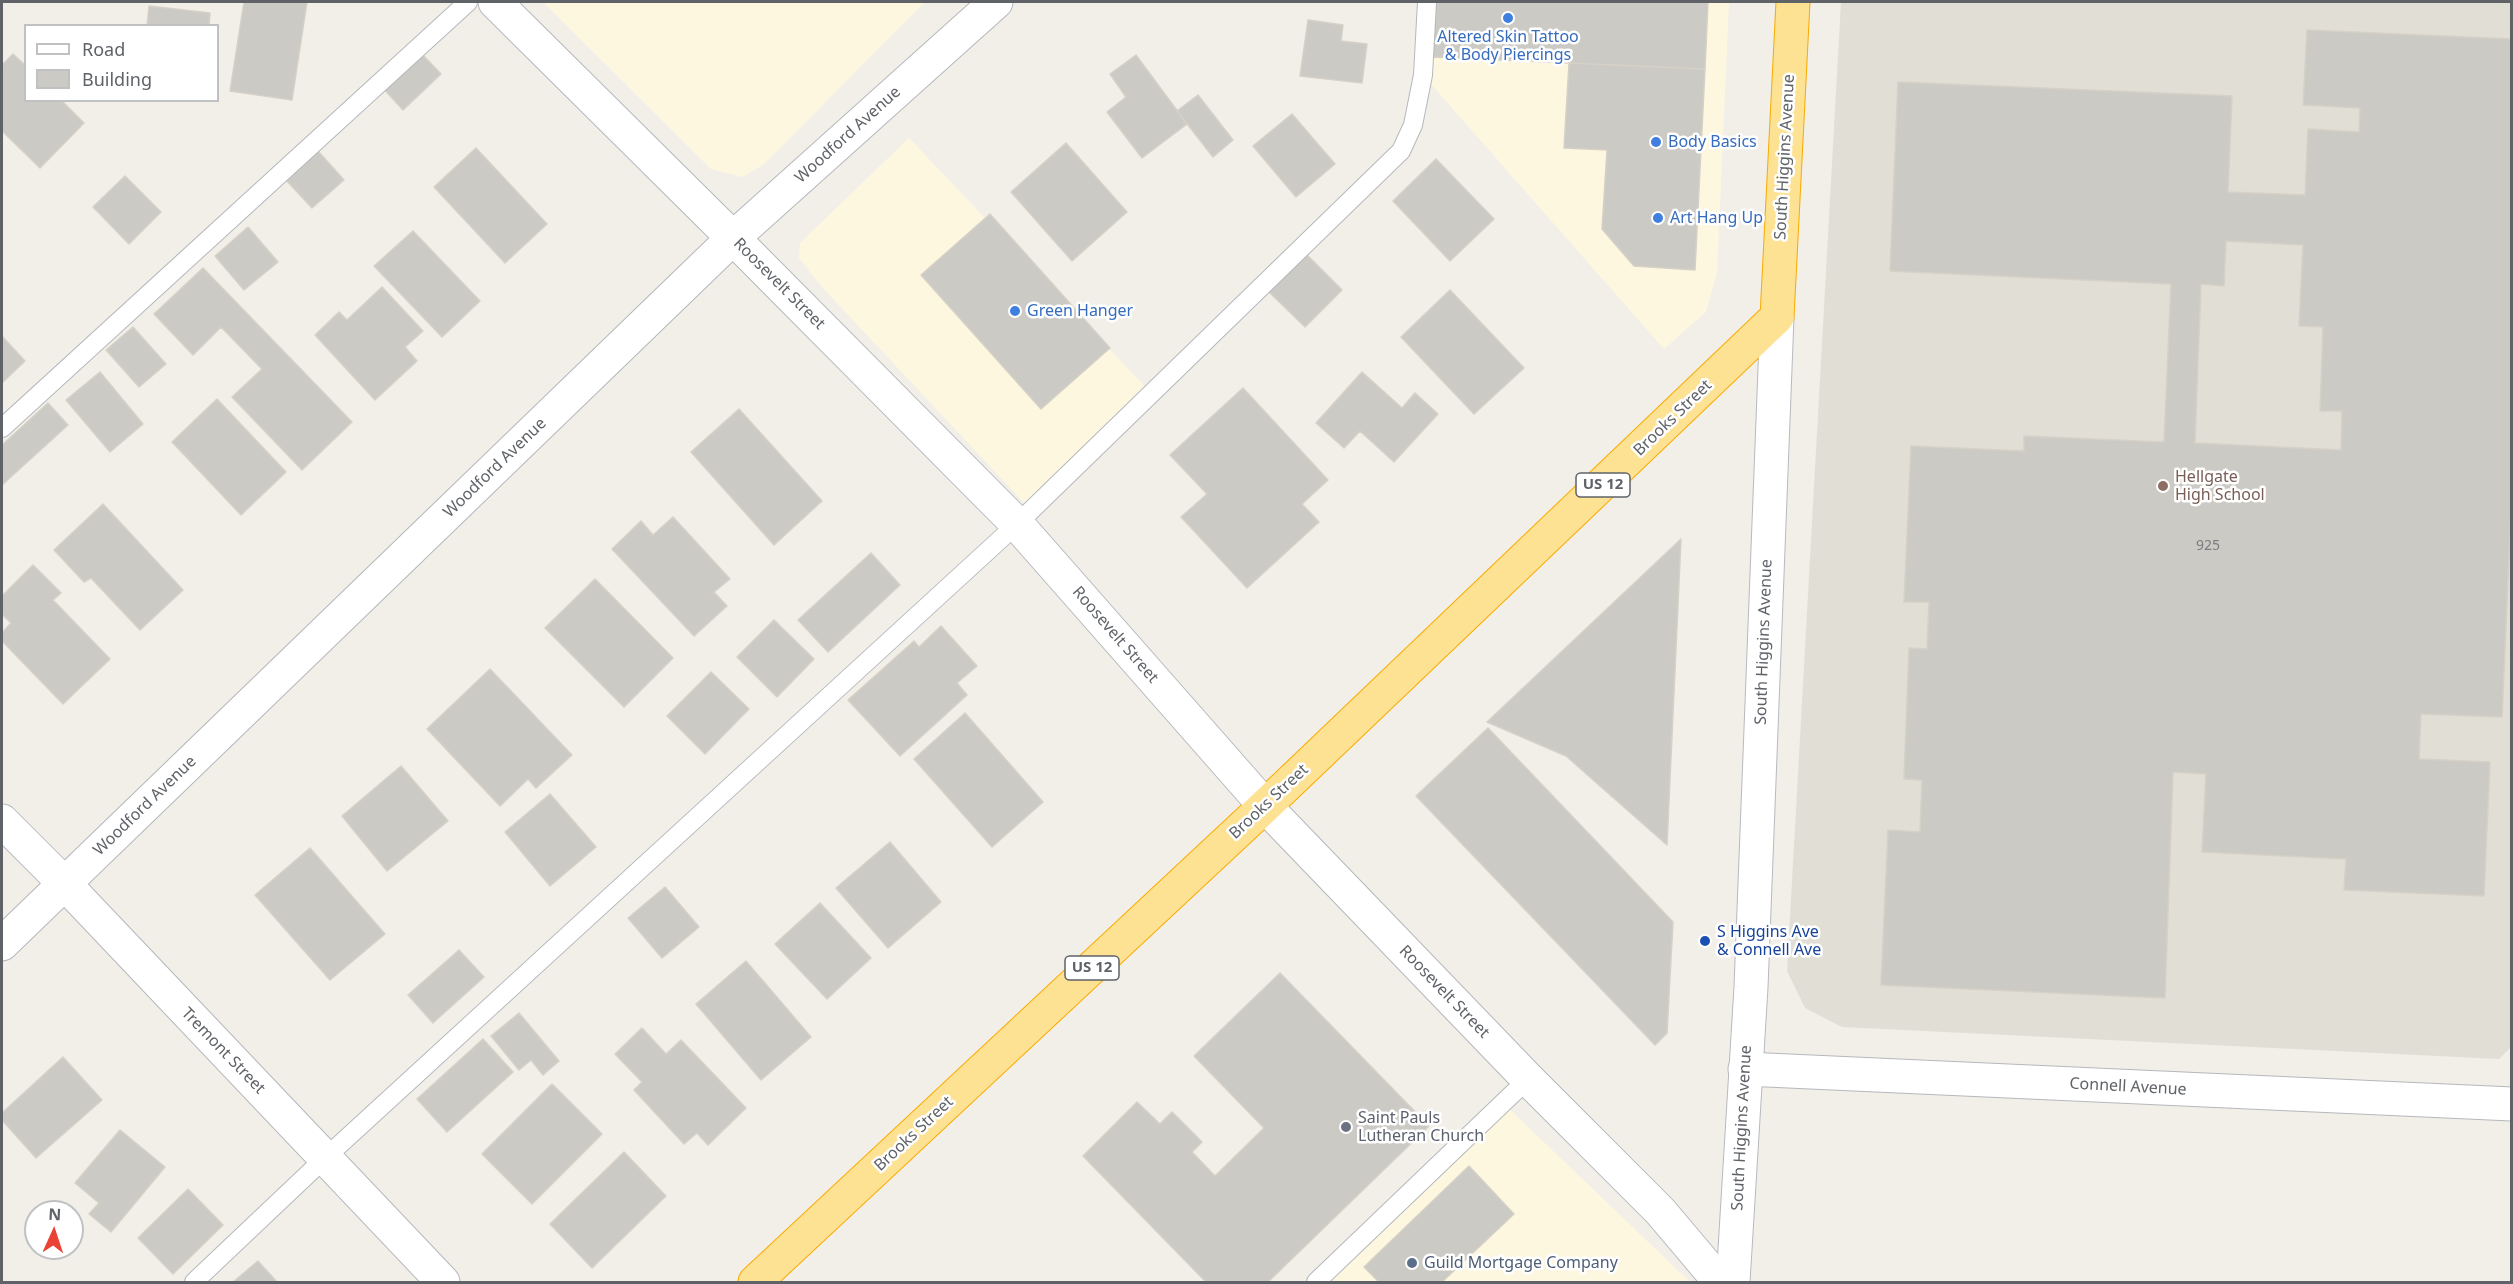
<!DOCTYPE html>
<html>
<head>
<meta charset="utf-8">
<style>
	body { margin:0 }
	#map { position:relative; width:2513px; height:1284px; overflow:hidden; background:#f1efe8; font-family:"Noto Sans",sans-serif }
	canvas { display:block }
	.frame { position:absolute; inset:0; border:3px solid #5f6368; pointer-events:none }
	.legend { position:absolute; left:24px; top:24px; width:195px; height:78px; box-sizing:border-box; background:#fff; border:2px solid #bfc1c3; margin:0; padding:8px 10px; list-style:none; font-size:18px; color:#5f6368 }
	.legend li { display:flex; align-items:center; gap:12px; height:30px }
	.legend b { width:30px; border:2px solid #bfc1c3 }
	.north { position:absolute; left:24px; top:1200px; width:60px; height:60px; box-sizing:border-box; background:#fff; border:2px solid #bfc1c3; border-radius:50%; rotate:3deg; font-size:16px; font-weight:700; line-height:24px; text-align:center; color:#5f6368 }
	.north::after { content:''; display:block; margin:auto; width:21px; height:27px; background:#ea4335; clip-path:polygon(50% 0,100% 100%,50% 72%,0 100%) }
</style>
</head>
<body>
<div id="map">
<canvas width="2513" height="1284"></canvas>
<div class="frame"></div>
<ul class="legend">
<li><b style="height:8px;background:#fff"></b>Road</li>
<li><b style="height:16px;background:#cccac5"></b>Building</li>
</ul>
<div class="north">N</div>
</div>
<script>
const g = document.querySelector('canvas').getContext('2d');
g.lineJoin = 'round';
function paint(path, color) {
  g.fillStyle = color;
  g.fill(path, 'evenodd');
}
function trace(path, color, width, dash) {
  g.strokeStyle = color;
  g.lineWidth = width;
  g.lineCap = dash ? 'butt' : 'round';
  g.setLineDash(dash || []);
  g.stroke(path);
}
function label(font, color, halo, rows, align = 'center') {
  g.font = font + ' "Noto Sans",sans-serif';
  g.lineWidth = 5;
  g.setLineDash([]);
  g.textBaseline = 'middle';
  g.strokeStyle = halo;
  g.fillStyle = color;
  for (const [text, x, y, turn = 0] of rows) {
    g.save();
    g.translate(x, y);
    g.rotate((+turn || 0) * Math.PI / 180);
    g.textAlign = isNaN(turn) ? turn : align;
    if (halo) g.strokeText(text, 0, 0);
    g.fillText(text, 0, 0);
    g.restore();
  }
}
paint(new Path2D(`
	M543,2H925L763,165L742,177L711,169Z
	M1427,2H1729L1717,273L1706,312L1664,349L1423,75Z
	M909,138L1151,393L1031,510L821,286L799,258L800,243Z
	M1503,1103L1690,1282H1316Z`), '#fef7e0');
paint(new Path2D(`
	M1841,2H2511V1047L2499,1059L1842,1027L1805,1008L1787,971Z`), '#e1ded6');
const building = new Path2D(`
	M244,2H307L292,100L230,91Z
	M1434,2H1708L1705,69L1431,57Z
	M149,6L210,13L209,26H147Z
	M1308,20L1343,25L1341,41L1367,44L1362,83L1300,76Z
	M2307,30L2512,39V490L2502,717L2421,714L2419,759L2490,762L2484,896L2344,890L2346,859L2202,852L2206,774L2173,772L2165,998L1881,985L1888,830L1920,832L1922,780L1904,779L1909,648L1927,649L1929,602H1904L1911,446L2024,451V436L2164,442L2171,284L1890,271L1898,82L2232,96L2228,192L2305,195L2308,129L2359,132L2360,108L2303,105ZM2226,241L2303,245L2299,326L2323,327L2320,411H2342L2341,450L2195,443L2201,284L2224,286Z
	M419,51L441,74L403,110L381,86Z
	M13,54L26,66V100H61L84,123L40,168L2,131V65Z
	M1136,55L1187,124L1142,158L1107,112L1126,97L1110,74Z
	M1569,63L1705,69L1695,270L1634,266L1602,229L1607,150L1564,148Z
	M1198,95L1233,140L1213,157L1177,111Z
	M1292,114L1335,164L1296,197L1253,146Z
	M1066,143L1127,212L1072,261L1011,192Z
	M476,148L547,224L505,263L434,187Z
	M318,151L344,180L312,208L286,180Z
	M1436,159L1494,219L1450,261L1393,201Z
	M125,176L161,212L129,244L93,207Z
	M990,214L1110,348L1041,409L921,275Z
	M248,227L278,262L244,290L215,256Z
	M413,231L480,301L442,337L374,266Z
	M1306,254L1342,290L1305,327L1269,292Z
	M203,268L352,422L302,470L232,397L262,369L221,327L193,355L154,314Z
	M382,287L423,331L405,347L417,361L375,400L315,335L339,312L347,320Z
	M1450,290L1524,368L1474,414L1401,337Z
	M133,327L166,364L139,387L106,350Z
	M2,336L25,361L2,383Z
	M100,372L143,424L110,452L66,400Z
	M1362,372L1402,408L1415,393L1438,414L1394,462L1360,431L1344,448L1316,423Z
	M1243,388L1328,480L1302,504L1319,522L1247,588L1181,517L1207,494L1170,455Z
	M217,399L286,472L241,515L172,442Z
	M48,403L68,425L2,485V445Z
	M739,409L822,501L774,545L691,452Z
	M103,504L183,590L140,630L91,578L84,582L54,550Z
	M673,517L730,579L714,592L727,606L694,636L612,549L641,521L653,535Z
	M1681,539L1667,845L1566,756L1487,722Z
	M871,553L900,585L828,652L798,620Z
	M33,565L61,593L53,600L110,659L63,704L2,641V633L11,623L2,614V596Z
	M595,579L673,658L624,707L545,628Z
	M774,620L814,659L777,697L737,657Z
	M941,626L977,666L957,683L967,695L900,756L848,700L914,641L919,647Z
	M490,669L572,755L536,788L528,779L500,806L427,729Z
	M711,672L749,709L705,754L667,716Z
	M965,713L1043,802L992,847L914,759Z
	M1488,728L1673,922L1667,1033L1655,1045L1416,796Z
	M401,766L448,821L387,871L342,816Z
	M550,794L596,847L550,886L505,832Z
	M890,842L941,902L888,948L836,888Z
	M310,848L385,934L330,980L255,895Z
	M665,887L699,927L662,958L628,918Z
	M820,903L871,958L827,999L775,944Z
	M459,950L484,977L433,1023L408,995Z
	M746,961L811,1037L761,1080L696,1004Z
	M1280,973L1429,1126L1268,1282H1206L1083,1156L1137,1102L1160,1124L1172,1112L1202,1142L1192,1152L1215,1176L1264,1128L1194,1056Z
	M519,1013L559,1061L543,1075L531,1060L519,1070L491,1036Z
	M642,1028L666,1054L681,1040L746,1108L708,1145L697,1133L684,1144L634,1090L642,1082L615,1054Z
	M483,1039L513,1072L447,1132L417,1099Z
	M63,1057L102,1100L36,1158L2,1120V1113Z
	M552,1084L602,1134L532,1204L482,1154Z
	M120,1130L165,1167L111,1232L89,1214L99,1203L75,1183Z
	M624,1152L666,1196L592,1268L550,1224Z
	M1469,1166L1514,1214L1442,1282H1379L1364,1267Z
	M188,1189L223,1225L173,1274L138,1238Z
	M258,1261L277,1282H233Z`);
paint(building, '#cccac5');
trace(building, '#d6d1c6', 1.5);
const lane = new Path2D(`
	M2,428L468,2
	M194,1282L325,1158L1017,524L1401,151L1413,125L1423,75L1427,2
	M1316,1282L1528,1079`);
const street = new Path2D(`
	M495,2L733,238L1017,524L1265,806L1528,1079L1660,1211L1720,1282
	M2,821L65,884L443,1282
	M2,944L733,238L996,2
	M1745,1069L2512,1104`);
const secondary = new Path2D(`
	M1733,1282L1751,987L1777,317`);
const highway = new Path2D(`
	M755,1282L1265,806L1777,317L1793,2`);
trace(lane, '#b5b8bc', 20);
trace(street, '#b5b8bc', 35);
trace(secondary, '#b6babf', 35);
trace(highway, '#f9ab00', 35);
trace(lane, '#fff', 18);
trace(street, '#fff', 33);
trace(secondary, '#fff', 33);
trace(highway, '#fde293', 33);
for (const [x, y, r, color] of [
	[1508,18,6,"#3f7fe0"],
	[1656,142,6,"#3f7fe0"],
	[1658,218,6,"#3f7fe0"],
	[1015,311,6,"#3f7fe0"],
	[2163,486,6,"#8d6e63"],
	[1705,941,6,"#1a4fb4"],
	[1346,1127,6,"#6b7280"],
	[1412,1263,6,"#5c6f8a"]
]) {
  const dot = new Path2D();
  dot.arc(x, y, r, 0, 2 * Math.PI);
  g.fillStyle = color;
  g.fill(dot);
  trace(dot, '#fff', 2);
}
label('14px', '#7a7d7f', null, [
	["925",2208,546]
]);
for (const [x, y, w] of [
	[1603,485,54],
	[1092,968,54]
]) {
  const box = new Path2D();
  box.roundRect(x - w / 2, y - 12, w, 24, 4.5);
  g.fillStyle = '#fff';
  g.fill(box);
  trace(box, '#5f6368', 1.5);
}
label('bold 15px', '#5f6368', null, [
	["US 12",1603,485],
	["US 12",1092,968]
]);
label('16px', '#366cbe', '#fff', [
	["Altered Skin Tattoo",1508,37,"center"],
	["& Body Piercings",1508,55,"center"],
	["Body Basics",1668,142],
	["Art Hang Up",1670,218],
	["Green Hanger",1027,311]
], 'left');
label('16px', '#5f6368', '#fff', [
	["Woodford Avenue",848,135,-42],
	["South Higgins Avenue",1785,157,-87],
	["Roosevelt Street",779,284,45],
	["Brooks Street",1673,418,-44],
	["Woodford Avenue",495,468,-44],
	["Roosevelt Street",1115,635,49],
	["South Higgins Avenue",1764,642,-88],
	["Brooks Street",1269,802,-43],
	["Woodford Avenue",145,806,-44],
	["Roosevelt Street",1444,992,46],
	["Tremont Street",223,1051,46],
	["Connell Avenue",2128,1087,3],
	["South Higgins Avenue",1742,1128,-87],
	["Brooks Street",914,1134,-43]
]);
label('16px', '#785e54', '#fff', [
	["Hellgate",2175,477],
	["High School",2175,495]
], 'left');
label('16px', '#164399', '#fff', [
	["S Higgins Ave",1717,932],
	["& Connell Ave",1717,950]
], 'left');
label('16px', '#5b616d', '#fff', [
	["Saint Pauls",1358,1118],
	["Lutheran Church",1358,1136]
], 'left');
label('16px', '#4e5e75', '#fff', [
	["Guild Mortgage Company",1424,1263]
], 'left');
</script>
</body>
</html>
